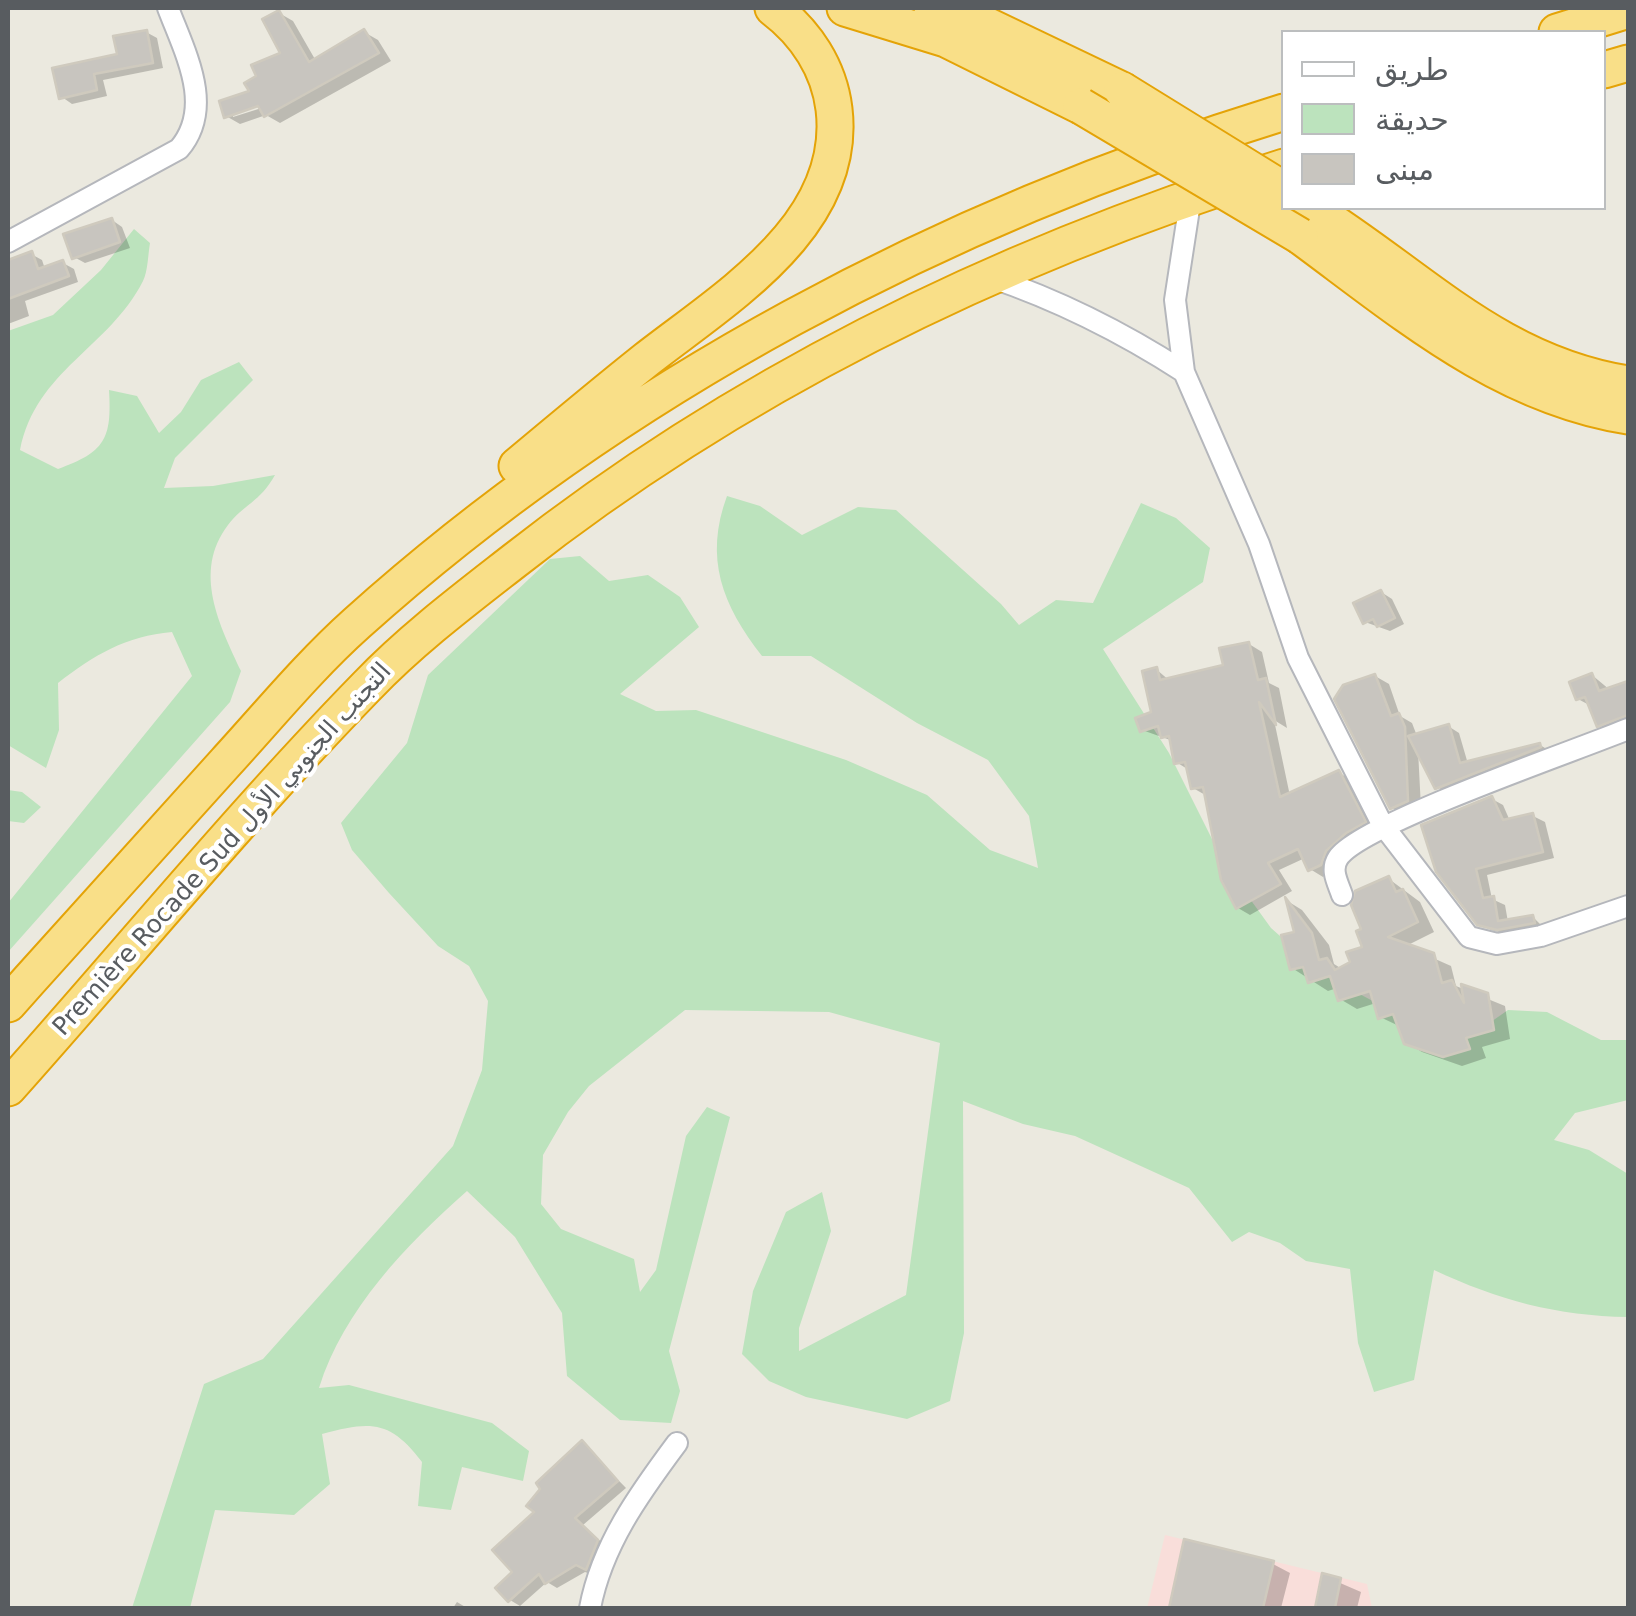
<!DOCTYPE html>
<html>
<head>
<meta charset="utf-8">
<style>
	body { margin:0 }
	#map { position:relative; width:1636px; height:1616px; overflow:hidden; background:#ebe9df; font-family:"DejaVu Sans",Vazirmatn,sans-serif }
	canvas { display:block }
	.frame { position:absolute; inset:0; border:10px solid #585c60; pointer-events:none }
	.legend { position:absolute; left:1281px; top:30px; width:325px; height:180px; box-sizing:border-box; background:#fff; border:2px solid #bcbebf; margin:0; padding:12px 18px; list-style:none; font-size:30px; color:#585c60 }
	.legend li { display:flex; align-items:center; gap:20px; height:50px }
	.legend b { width:50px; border:2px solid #bcbebf }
</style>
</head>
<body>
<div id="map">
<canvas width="1636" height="1616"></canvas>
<div class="frame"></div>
<ul class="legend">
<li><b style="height:12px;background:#fff"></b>طريق</li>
<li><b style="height:28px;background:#bce3bd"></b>حديقة</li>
<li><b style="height:28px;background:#c8c5bf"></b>مبنى</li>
</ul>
</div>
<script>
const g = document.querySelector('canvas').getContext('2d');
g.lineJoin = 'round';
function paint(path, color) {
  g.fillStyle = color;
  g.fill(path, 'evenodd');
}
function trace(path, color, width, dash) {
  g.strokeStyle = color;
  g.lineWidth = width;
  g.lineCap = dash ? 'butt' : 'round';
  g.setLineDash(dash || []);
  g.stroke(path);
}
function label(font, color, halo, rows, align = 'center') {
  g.font = font + ' "DejaVu Sans",Vazirmatn,sans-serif';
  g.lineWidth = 8;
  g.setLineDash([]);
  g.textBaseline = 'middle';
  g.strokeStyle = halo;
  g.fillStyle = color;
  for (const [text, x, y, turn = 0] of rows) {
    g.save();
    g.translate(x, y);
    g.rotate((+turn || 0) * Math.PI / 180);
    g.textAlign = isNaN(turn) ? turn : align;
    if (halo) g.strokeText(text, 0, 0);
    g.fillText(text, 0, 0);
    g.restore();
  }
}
paint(new Path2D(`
	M1165,1535L1367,1584L1372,1608H1147Z`), '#f9deda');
paint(new Path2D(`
	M134,229L150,243C148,254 148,271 143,281C109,348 36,370 20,450L58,469C105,452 112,439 109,390L137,396L159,433L181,412L201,380L239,362L253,380L175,458L164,488L213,486L275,475C260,502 243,505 228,525C192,572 220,626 241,671L230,702L8,952V903L192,676L172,632C126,636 94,655 58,683L59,730L46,768L8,745V331L53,315L101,270Z
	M727,496L760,506L802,535L858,507L896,510L1001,604L1019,625L1056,600L1093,603L1141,503L1176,518L1210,548L1203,582L1103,649L1169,753L1224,863L1271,928L1324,975L1446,1040L1475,1033L1508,1010L1547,1012L1601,1040H1628V1100L1575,1113L1554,1140L1589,1150L1628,1174V1317C1557,1316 1498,1300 1434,1270L1414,1380L1374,1392L1358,1343L1350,1269L1306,1261L1280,1243L1249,1232L1232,1242L1189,1188L1075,1136L1023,1124L963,1101L964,1333L950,1401L907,1419L806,1397L769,1381L742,1354L753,1291L786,1212L822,1192L831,1231L799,1328V1351L906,1295L940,1043L829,1012L685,1010L589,1086L568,1112L543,1155L541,1204L561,1229L634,1259L640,1292L656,1270L686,1136L707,1107L730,1117L669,1351L680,1391L671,1423L620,1420L567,1376L562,1313L515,1237L467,1191C406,1245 344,1309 319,1388L349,1385L492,1423L529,1451L523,1481L462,1467L451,1510L418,1506L422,1462C390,1420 371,1421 322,1434L330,1484L294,1515L215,1510L190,1608H132L204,1384L263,1359L453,1146L482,1070L488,1001L469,966L438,946L389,893L352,850L341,823L407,743L428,675L550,559L580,556L609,581L648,575L680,597L699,627L620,694L656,711L696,710L846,760L927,795L990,850L1038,868L1029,816L988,760L917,723L811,656H762C722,605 704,558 727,496Z
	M8,790L22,792L41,807L24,823L8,821Z`), '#bce3bd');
paint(new Path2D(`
	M279,13L293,21L316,61L364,32L378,40L391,61L280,123L266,115L240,124L226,116L284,55ZM269,100L271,105L233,117V112Z
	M146,32L157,38L163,68L103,80L107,96L72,104L62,97L55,70L120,55Z
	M112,220L122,227L130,248L85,263L74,257Z
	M31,254L42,260L45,269L63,263L74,269L78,282L25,301L29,316L8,324V260Z
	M1381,592L1392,599L1404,624L1390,631L1365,622Z
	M1249,644L1262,652L1269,683L1279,688L1287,728L1274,720L1290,796L1339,773L1352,780L1377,829L1323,877L1310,869L1305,858L1279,870L1292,891L1250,915L1238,908L1207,796L1193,788L1189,770L1176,762L1173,741L1142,730L1154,714L1157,670L1170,681L1226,667Z
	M1592,675L1610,690L1628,684V730L1616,735L1599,725L1591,706L1578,699Z
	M1375,676L1389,684L1400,716L1412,723L1417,736L1448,726L1459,733L1468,764L1540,745L1550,751L1448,793L1437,787L1418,750L1421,808L1406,815L1392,808Z
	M1492,799L1503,805L1510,821L1533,816L1545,822L1554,858L1487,875L1492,899L1505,905L1508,922L1533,917L1545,929L1511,935L1491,930L1479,923L1439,871Z
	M1389,879L1420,902L1434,932L1406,946L1451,966L1456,986L1505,1006L1510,1039L1482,1047L1486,1058L1462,1066L1422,1052L1404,1041L1399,1026L1380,1017L1376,1003L1357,1009L1340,999L1337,988L1328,991L1292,968L1297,934L1289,902L1302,910L1329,945L1334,964L1342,969L1365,949Z
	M582,1443L626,1488L583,1525L608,1548L595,1576L585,1572L557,1588L547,1582L520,1606L510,1600L537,1512Z
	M1186,1542L1273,1564L1290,1573L1281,1608H1171Z
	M1324,1576L1361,1592L1357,1608H1317Z
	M457,1602L467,1608H468H453Z`), '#0003');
const building = new Path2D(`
	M279,10L309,62L364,29L379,53L264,117L258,106L224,118L219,101L249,91L244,83L256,76L251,65L280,53L262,19Z
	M147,30L153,63L94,74L97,90L59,99L52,68L117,54L113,36Z
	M112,218L120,242L72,259L63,234Z
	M32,251L38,269L63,260L69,276L8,299V260Z
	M1381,590L1395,618L1377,627L1373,619L1363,624L1353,603Z
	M1249,642L1258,680L1266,678L1276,725L1259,702L1280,797L1339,770L1366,822L1346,833L1326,851L1321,865L1308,871L1298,849L1268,863L1281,884L1236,909L1221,880L1203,787L1191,789L1185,762L1174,764L1169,736L1161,738L1158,726L1140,732L1135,718L1151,712L1142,671L1157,667L1160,680L1223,665L1219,648Z
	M1592,673L1599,691L1628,681V715L1597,727L1585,697L1576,700L1569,682Z
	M1375,674L1391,716L1399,713L1405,727L1408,801L1390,809L1334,699L1343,685Z
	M1449,724L1460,763L1540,743L1541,747L1435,789L1408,736Z
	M1492,796L1503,820L1533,813L1543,852L1476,869L1483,898L1494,896L1498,921L1533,915L1535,923L1497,930L1477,925L1436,872L1421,825Z
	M1389,876L1396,892L1403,889L1418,922L1388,937L1434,953L1442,983L1452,980L1464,1003L1461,984L1488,993L1494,1030L1466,1038L1470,1049L1443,1057L1404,1044L1393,1014L1378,1019L1370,991L1338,1001L1330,976L1308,983L1303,967L1290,970L1281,935L1294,932L1285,897L1312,933L1319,960L1327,958L1335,970L1350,962L1346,952L1362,947L1356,931L1361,929L1351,905L1355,891Z
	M582,1440L618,1481L575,1518L598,1540L586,1570L576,1565L545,1584L539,1574L508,1602L495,1588L512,1572L492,1550L534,1512L526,1506L540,1489L536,1483Z
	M1184,1539L1274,1561L1263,1608H1169Z
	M1322,1573L1341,1578L1335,1608H1315Z`);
paint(building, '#c8c5bf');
trace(building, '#cfcabe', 2.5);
const street = new Path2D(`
	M1191,196L1175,300L1184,372L1259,544L1298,658L1382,824L1469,937L1497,944L1541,936L1628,906
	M8,242L179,149C215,107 185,53 168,8
	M990,277C1061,301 1122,332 1184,372
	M1342,895C1338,883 1330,870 1338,858C1360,824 1578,750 1628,729
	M590,1608C602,1545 639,1494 677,1443`);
const highway = new Path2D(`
	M845,8L946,39L1081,106
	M932,8L984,24L1122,90
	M1557,32L1628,10
	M1604,70L1628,63
	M1311,208C1419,275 1496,363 1628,384
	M1300,236C1402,311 1500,396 1628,416
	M517,466C560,430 603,394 647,359C725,298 848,225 834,109C829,68 806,33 773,8
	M8,1004C80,923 153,843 226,762C269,715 310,665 357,623C621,386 945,216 1284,112
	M8,1088C126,956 243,813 367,686C411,640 464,600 514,561C744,380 1005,254 1284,167`);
trace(street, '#b5b7bc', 24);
trace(highway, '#e4a307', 39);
trace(street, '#fff', 20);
trace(highway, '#f9df88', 35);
const highwayBridge = new Path2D(`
	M1122,90L1284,190
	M1081,106L1300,236`);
trace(highwayBridge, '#e4a307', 39, []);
trace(highwayBridge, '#f9df88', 35);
label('25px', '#585c60', '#fff', [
	["Première Rocade Sud التجنب الجنوبي الأول",223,850,-48]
]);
</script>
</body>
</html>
